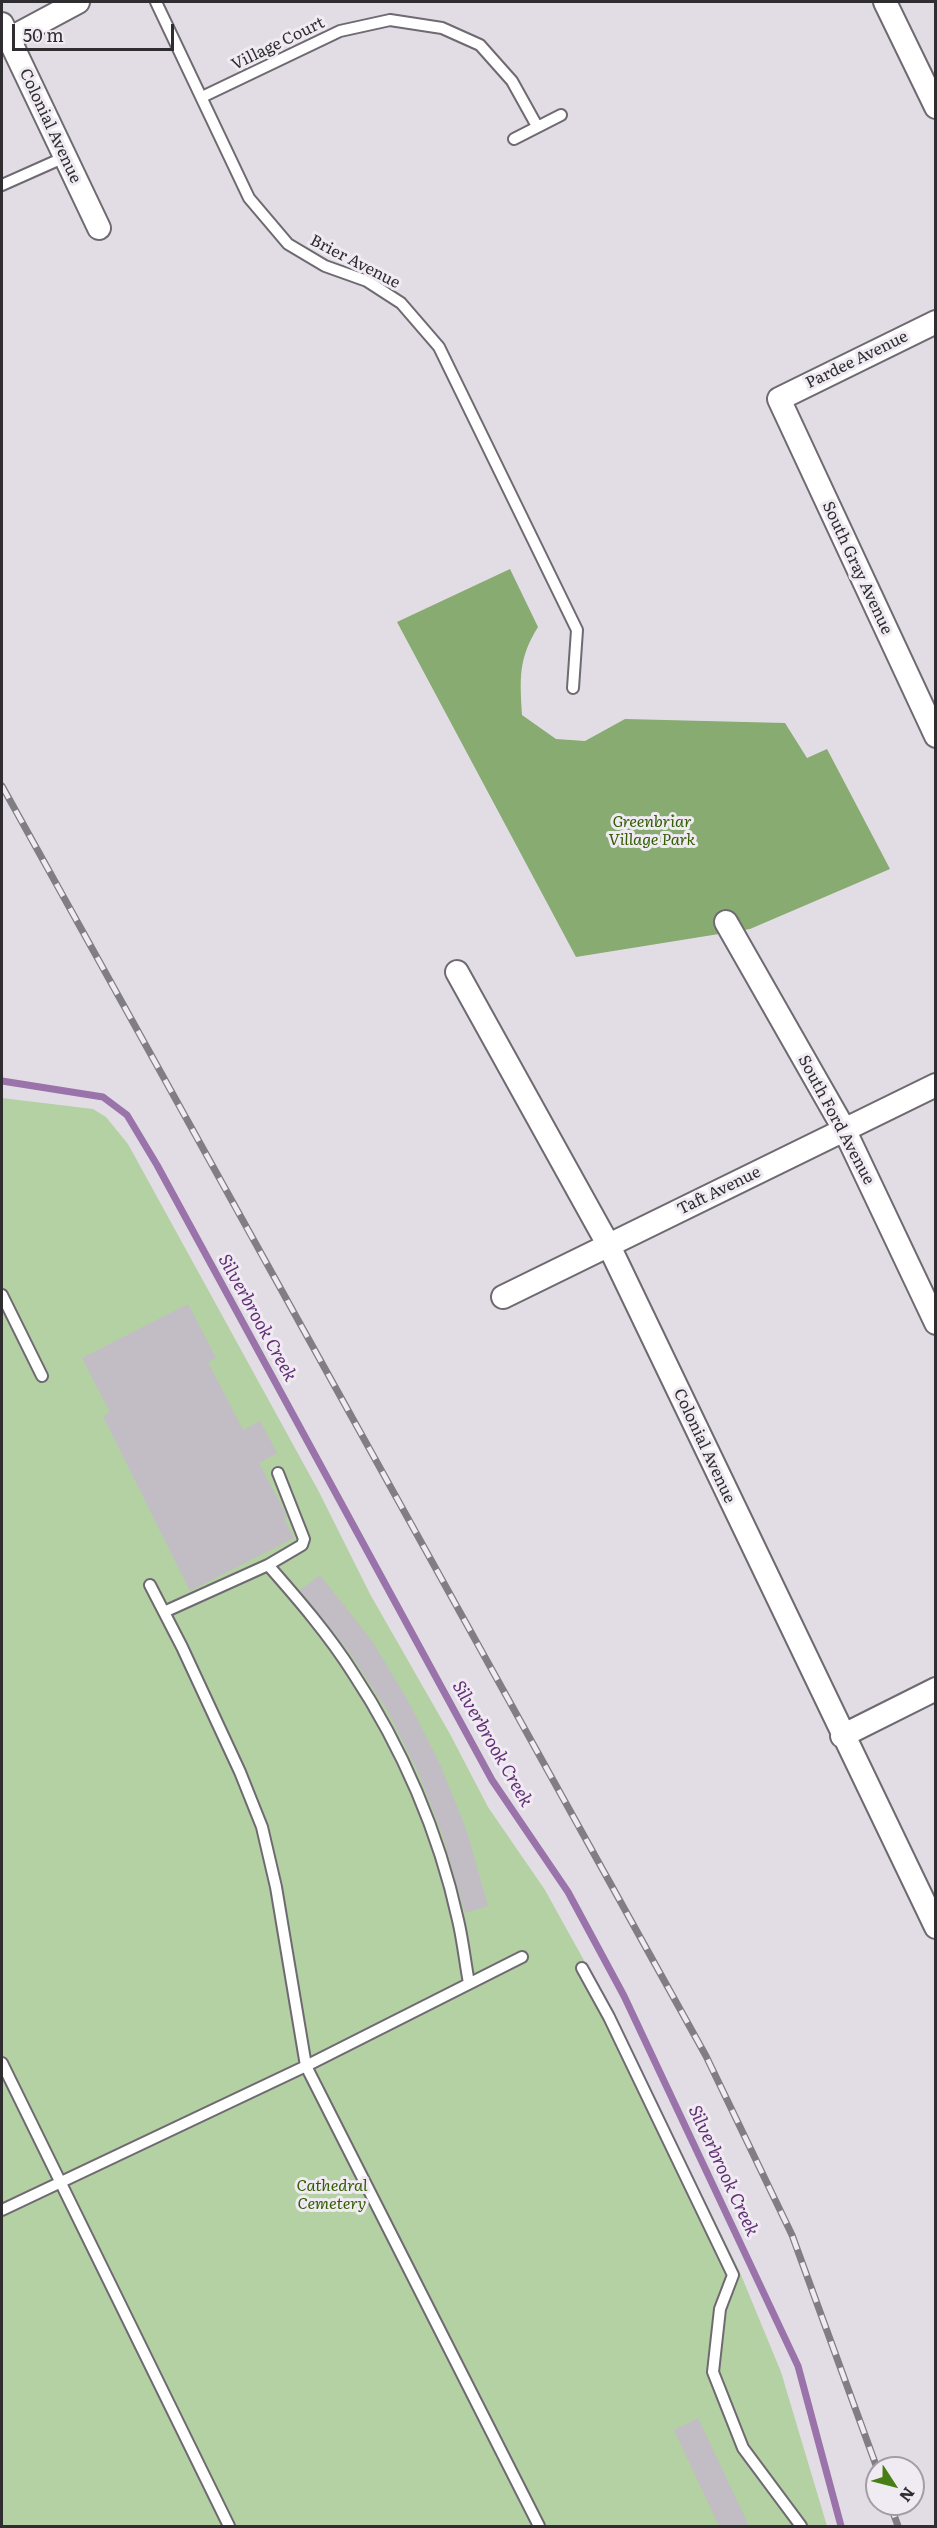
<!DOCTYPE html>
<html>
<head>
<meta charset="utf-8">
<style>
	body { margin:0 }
	#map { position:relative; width:937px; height:2528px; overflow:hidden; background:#e2dde5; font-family:Literata,serif }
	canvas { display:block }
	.frame { position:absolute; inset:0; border:3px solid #2f2d30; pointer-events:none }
	.north { position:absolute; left:865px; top:2456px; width:60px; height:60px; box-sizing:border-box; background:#f0eaf2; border:2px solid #a39ea4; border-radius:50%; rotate:126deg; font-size:16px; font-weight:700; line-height:24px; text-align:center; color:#2f2d30 }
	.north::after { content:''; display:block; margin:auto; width:21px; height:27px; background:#487f15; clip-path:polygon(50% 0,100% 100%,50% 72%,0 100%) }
	.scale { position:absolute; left:12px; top:24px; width:162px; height:27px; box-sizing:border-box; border:3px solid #2f2d30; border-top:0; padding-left:8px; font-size:18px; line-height:21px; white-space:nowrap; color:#2f2d30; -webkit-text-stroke:4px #f0eaf2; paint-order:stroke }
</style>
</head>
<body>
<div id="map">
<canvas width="937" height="2528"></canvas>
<div class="frame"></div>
<div class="north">N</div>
<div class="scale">50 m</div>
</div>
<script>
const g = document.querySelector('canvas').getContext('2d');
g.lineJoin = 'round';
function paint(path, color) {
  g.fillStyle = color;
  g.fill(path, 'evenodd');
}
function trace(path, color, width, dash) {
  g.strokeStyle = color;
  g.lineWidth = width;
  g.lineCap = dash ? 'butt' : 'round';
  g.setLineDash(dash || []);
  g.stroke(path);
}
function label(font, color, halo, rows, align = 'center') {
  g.font = font + ' Literata,serif';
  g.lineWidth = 6;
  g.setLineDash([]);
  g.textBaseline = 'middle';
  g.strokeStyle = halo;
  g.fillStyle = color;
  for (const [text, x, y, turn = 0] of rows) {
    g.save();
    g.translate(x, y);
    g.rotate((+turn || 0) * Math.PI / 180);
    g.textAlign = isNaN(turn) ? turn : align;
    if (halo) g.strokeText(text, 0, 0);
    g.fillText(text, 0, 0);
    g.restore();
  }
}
paint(new Path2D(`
	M2,1098L93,1109L106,1117L128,1144L318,1490L370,1594L450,1734L488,1807L545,1890L607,2002L739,2270L781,2372L827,2526H2Z`), '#b4d1a3');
paint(new Path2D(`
	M510,569L538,627C518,659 520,678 522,715L556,739L585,741L625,719L785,723L807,758L827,749L890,869L750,929L576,957L397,622Z`), '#87ab70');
trace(new Path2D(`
	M2,1081L103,1097L127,1115L157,1165L492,1780L568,1892L624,1996L798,2366L841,2526`), '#9973a9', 7);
paint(new Path2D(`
	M188,1304L216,1358L208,1362L243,1430L260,1421L277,1453L259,1463L287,1516L284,1519L294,1538L190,1591L103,1416L110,1412L82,1358Z
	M320,1575L372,1641L407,1699L440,1764L466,1829L488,1906L465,1913L443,1836L418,1772L387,1710L350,1653L300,1590Z
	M698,2418L749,2526H719L674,2430Z`), '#c2bcc4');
const lane = new Path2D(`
	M156,2L249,198L288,244L325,266L367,281L401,303L439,347L577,630L573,688
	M202,97L340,31L390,20L442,28L480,45L512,81L537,126
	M514,139L561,115
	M2,185L65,157
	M2,1295L42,1376
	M268,1565C298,1599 329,1635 353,1673C402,1747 439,1833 458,1920C463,1941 465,1962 469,1983
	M150,1585L182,1647L240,1772L262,1827L276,1887L306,2066L539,2526
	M164,1612L268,1565L302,1545L304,1539L278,1473
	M582,1968L609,2017L733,2275L720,2309L713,2372L743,2448L801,2526
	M2,2063L229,2526
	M2,2210L306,2066L522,1957`);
const street = new Path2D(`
	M885,2L936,107
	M2,24L99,228
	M9,39L78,2
	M936,322L779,399L936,736
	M726,922L844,1129L936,1323
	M457,972L609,1246L936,1927
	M503,1297L936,1085
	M842,1736L936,1689`);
trace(lane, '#6f6a71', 14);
trace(street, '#6f6a71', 26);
trace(lane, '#fff', 10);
trace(street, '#fff', 22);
const rail = new Path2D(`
	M2,786L706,2056L792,2235L877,2468
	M890,2504L898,2526`);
trace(rail, '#817e83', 7);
trace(rail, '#f0eaf2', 4.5, [14]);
label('16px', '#2f2d30', '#f0eaf2', [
	["Village Court",278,44,-26],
	["Colonial Avenue",50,126,65],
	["Brier Avenue",355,262,27],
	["Pardee Avenue",857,360,-26],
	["South Gray Avenue",857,568,65],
	["South Ford Avenue",836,1120,62],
	["Taft Avenue",719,1191,-26],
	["Colonial Avenue",704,1446,65]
]);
label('italic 16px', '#315c02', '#f0eaf2', [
	["Greenbriar",652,822],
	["Village Park",652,840],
	["Cathedral",332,2186],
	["Cemetery",332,2204]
]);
label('italic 18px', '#623075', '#f0eaf2', [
	["Silverbrook Creek",257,1318,61],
	["Silverbrook Creek",492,1744,60],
	["Silverbrook Creek",723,2171,65]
]);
</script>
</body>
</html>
